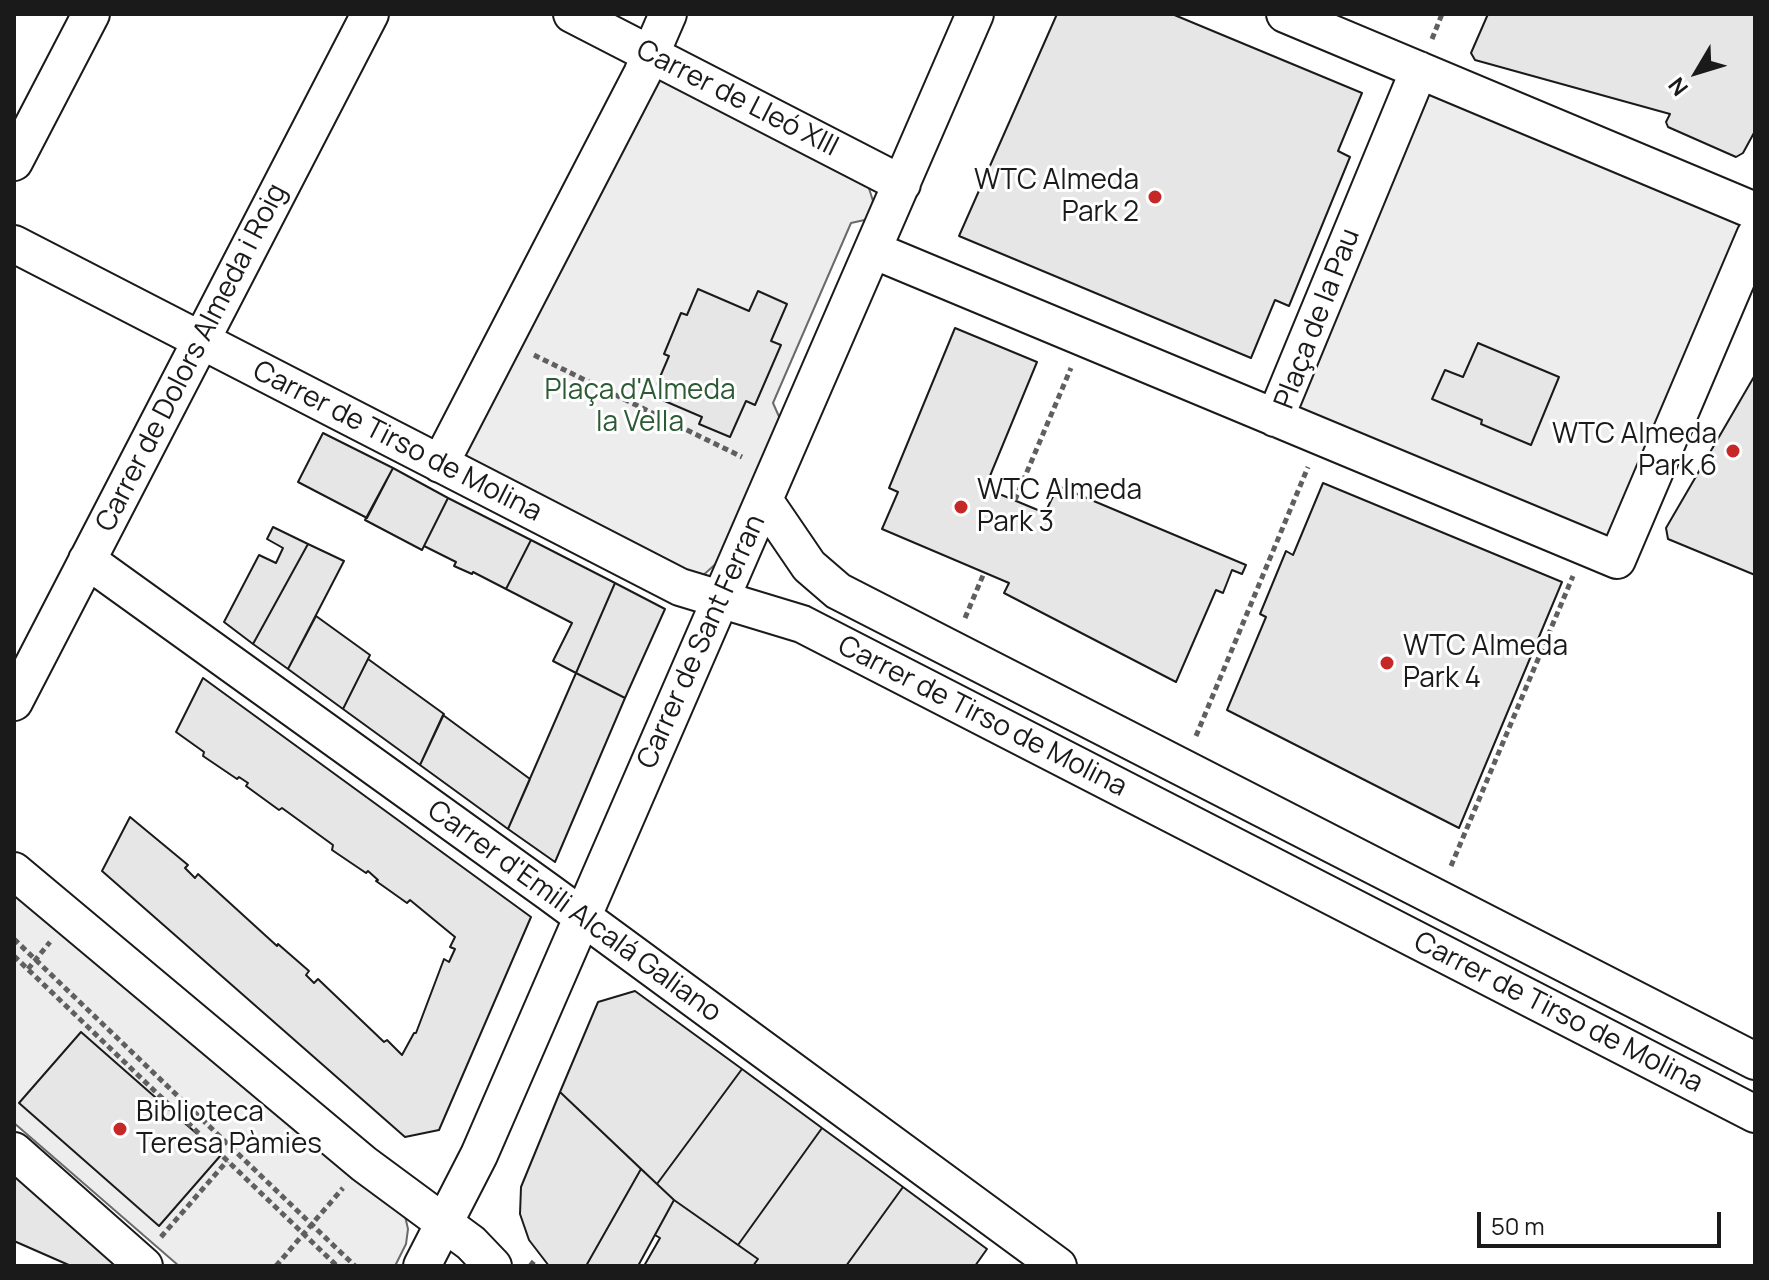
<!DOCTYPE html>
<html>
<head>
<meta charset="utf-8">
<style>
	body { margin:0 }
	#map { position:relative; width:1769px; height:1280px; overflow:hidden; background:#fff; font-family:Manrope,sans-serif }
	canvas { display:block }
	.frame { position:absolute; inset:0; border:16px solid #1a1a1a; pointer-events:none }
	.north { position:absolute; left:1657px; top:32px; width:80px; height:80px; -webkit-text-stroke:6px #fff; paint-order:stroke; rotate:232deg; font-size:22px; font-weight:700; line-height:32px; text-align:center; color:#1a1a1a }
	.north::after { content:''; display:block; margin:auto; width:28px; height:36px; background:#1a1a1a; clip-path:polygon(50% 0,100% 100%,50% 72%,0 100%) }
	.scale { position:absolute; left:1477px; top:1212px; width:244px; height:36px; box-sizing:border-box; border:4px solid #1a1a1a; border-top:0; padding-left:10px; font-size:24px; line-height:28px; white-space:nowrap; color:#1a1a1a; -webkit-text-stroke:6px #fff; paint-order:stroke }
</style>
</head>
<body>
<div id="map">
<canvas width="1769" height="1280"></canvas>
<div class="frame"></div>
<div class="north">N</div>
<div class="scale">50 m</div>
</div>
<script>
const g = document.querySelector('canvas').getContext('2d');
g.lineJoin = 'round';
function paint(path, color) {
  g.fillStyle = color;
  g.fill(path, 'evenodd');
}
function trace(path, color, width, dash) {
  g.strokeStyle = color;
  g.lineWidth = width;
  g.lineCap = dash ? 'butt' : 'round';
  g.setLineDash(dash || []);
  g.stroke(path);
}
function label(font, color, halo, rows, align = 'center') {
  g.font = font + ' Manrope,sans-serif';
  g.lineWidth = 6;
  g.setLineDash([]);
  g.textBaseline = 'middle';
  g.strokeStyle = halo;
  g.fillStyle = color;
  for (const [text, x, y, turn = 0] of rows) {
    g.save();
    g.translate(x, y);
    g.rotate((+turn || 0) * Math.PI / 180);
    g.textAlign = isNaN(turn) ? turn : align;
    if (halo) g.strokeText(text, 0, 0);
    g.fillText(text, 0, 0);
    g.restore();
  }
}
const built = new Path2D(`
	M652,72L867,182L873,201L869,219L851,223L773,403L781,421L719,561L700,578L461,460Z
	M1426,89L1744,222L1610,541L1293,408Z
	M14,882L405,1216L408,1229L406,1244L395,1266H179L14,1123Z`);
paint(built, '#ededed');
trace(built, '#6a6a6a', 2);
const building = new Path2D(`
	M1057,14H1172L1362,93L1338,151L1350,157L1289,306L1275,300L1251,358L959,236Z
	M1488,14H1755V131L1743,153L1736,157L1668,127L1666,122L1670,114L1475,60L1471,53Z
	M698,289L749,311L758,291L787,304L771,341L781,345L755,405L746,401L730,437L699,424L702,417L660,399L665,387L657,384L669,356L664,354L681,313L687,315Z
	M955,328L1037,362L985,488L1045,513L1058,486L1246,565L1242,574L1232,570L1223,593L1216,590L1176,682L1004,593L1009,583L882,529L898,492L889,488Z
	M1478,343L1559,377L1531,445L1481,424L1482,420L1432,399L1445,370L1463,377Z
	M1755,375V575L1668,539L1666,528Z
	M323,433L393,468L367,518L298,482Z
	M393,468L448,498L422,550L365,520Z
	M1323,483L1562,582L1459,828L1227,710L1266,617L1260,614L1286,551L1293,555Z
	M448,498L531,540L506,589L473,572L472,574L454,566L456,562L424,546Z
	M273,527L308,544L253,644L224,622L259,555L276,563L283,548L267,539Z
	M531,540L615,583L576,673L553,661L572,623L506,589Z
	M308,544L344,561L288,669L253,644Z
	M615,583L665,609L625,698L576,673Z
	M316,616L370,655L343,709L288,669Z
	M368,659L444,714L420,765L343,709Z
	M576,673L625,698L555,862L508,829Z
	M203,678L531,917L439,1130L405,1137L102,871L130,817L188,865L185,868L195,878L198,874L277,946L278,944L309,971L306,975L314,983L318,979L384,1042L387,1040L402,1055L414,1033H416L444,959L449,962L455,949L450,947L455,937L410,900L407,903L376,881L378,880L368,871L366,873L332,850L333,845L282,808L279,810L246,786L248,783L239,777L237,779L203,756L204,752L176,732Z
	M443,715L530,779L508,829L420,765Z
	M635,991L742,1069L657,1184L560,1092L598,1002Z
	M81,1032L221,1155L159,1226L19,1103Z
	M742,1069L822,1128L738,1245L674,1200L657,1184Z
	M560,1092L641,1169L586,1266H549L529,1240L520,1214L521,1187Z
	M822,1128L903,1187L846,1266H753L758,1259L738,1245Z
	M641,1169L674,1200L638,1266H586Z
	M14,1175L117,1266H71L14,1241Z
	M903,1187L987,1249L975,1266H846Z
	M674,1200L758,1259L753,1266H644L660,1238L655,1235Z`);
paint(building, '#e6e6e6');
trace(building, '#1a1a1a', 2);
const minor = new Path2D(`
	M572,14L902,184
	M1285,14L1755,211
	M14,162L91,14
	M14,244L680,587L802,624L1755,1114
	M873,250L1617,560L1755,236
	M1275,418L1419,70
	M440,464L642,74L668,14
	M764,500L809,566L838,591L1755,1061
	M87,560L550,893L1058,1266
	M14,702L370,14
	M14,871L364,1164L471,1243L493,1266
	M14,1151L144,1266
	M422,1266L479,1155L975,14`);
trace(minor, '#1a1a1a', 40);
trace(new Path2D(`
	M1432,39L1442,14
	M534,355L742,457
	M1015,500L1071,368
	M965,618L984,573
	M1196,736L1308,467
	M1451,866L1573,576
	M14,939L355,1266
	M14,956L337,1266
	M28,969L50,942
	M161,1237L227,1161
	M276,1266L343,1188
	M530,1266L534,1261`), '#5f5f5f', 5, [6, 4]);
trace(minor, '#fff', 36);
for (const [x, y, r, color] of [
	[1155,197,8,"#c62828"],
	[1733,451,8,"#c62828"],
	[961,507,8,"#c62828"],
	[1387,663,8,"#c62828"],
	[120,1129,8,"#c62828"]
]) {
  const dot = new Path2D();
  dot.arc(x, y, r, 0, 2 * Math.PI);
  g.fillStyle = color;
  g.fill(dot);
  trace(dot, '#fff', 3);
}
label('28px', '#1a1a1a', '#fff', [
	["Carrer de Lleó XIII",737,99,27],
	["Plaça de la Pau",1318,319,-69],
	["Carrer de Dolors Almeda i Roig",192,358,-63],
	["Carrer de Tirso de Molina",397,442,27],
	["Carrer de Sant Ferran",702,642,-66],
	["Carrer de Tirso de Molina",982,717,27],
	["Carrer d'Emili Alcalá Galiano",574,912,36],
	["Carrer de Tirso de Molina",1558,1013,27]
]);
label('28px', '#1a1a1a', '#fff', [
	["WTC Almeda",1139,181,"right"],
	["Park 2",1139,213,"right"],
	["WTC Almeda",1717,435,"right"],
	["Park 6",1717,467,"right"],
	["WTC Almeda",977,491],
	["Park 3",977,523],
	["WTC Almeda",1403,647],
	["Park 4",1403,679],
	["Biblioteca",136,1113],
	["Teresa Pàmies",136,1145]
], 'left');
label('28px', '#2b5a34', '#fff', [
	["Plaça d'Almeda",640,391],
	["la Vella",640,423]
]);
</script>
</body>
</html>
